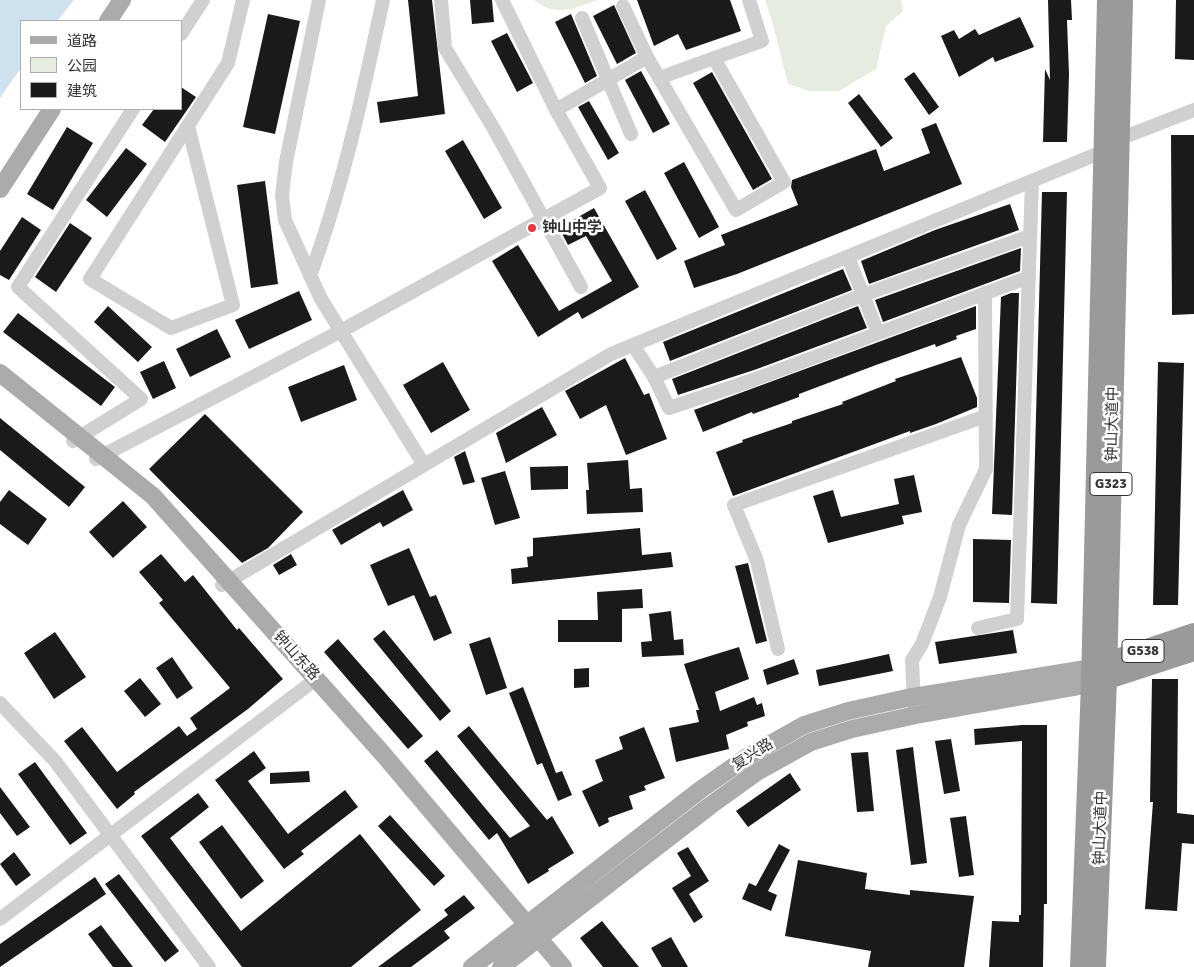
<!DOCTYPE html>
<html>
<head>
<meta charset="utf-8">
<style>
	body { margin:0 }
	#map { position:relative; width:1194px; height:967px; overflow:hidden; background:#fff; font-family:Signika,"Noto Sans SC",sans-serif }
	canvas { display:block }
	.legend { position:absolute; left:20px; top:20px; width:162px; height:90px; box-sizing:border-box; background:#fff; border:1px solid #adadad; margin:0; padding:6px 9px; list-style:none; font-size:15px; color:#333 }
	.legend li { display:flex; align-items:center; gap:10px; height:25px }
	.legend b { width:25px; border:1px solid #adadad }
</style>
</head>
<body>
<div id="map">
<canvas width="1194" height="967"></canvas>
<ul class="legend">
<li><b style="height:6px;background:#ababab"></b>道路</li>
<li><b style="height:14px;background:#e6ecdf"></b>公园</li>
<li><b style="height:14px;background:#1a1a1a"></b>建筑</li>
</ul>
</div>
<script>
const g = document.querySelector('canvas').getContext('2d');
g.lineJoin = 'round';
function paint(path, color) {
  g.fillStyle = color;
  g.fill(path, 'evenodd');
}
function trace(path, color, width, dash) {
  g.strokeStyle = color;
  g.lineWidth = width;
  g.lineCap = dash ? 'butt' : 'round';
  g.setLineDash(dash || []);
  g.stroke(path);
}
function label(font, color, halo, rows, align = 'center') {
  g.font = font + ' Signika,"Noto Sans SC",sans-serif';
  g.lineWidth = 5;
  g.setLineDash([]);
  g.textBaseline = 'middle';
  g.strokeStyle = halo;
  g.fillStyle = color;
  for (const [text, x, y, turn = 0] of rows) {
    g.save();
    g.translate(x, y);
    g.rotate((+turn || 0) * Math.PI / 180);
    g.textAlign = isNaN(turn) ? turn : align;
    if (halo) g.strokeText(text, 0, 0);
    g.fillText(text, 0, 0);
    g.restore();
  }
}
paint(new Path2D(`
	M534,0H598C574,8 557,18 534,0Z
	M765,0H901L903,11L886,26L876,69L839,91H810L788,84L772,21Z`), '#e6ecdf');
paint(new Path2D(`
	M0,0H74L57,21H21V68L0,98Z`), '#cfe2ee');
paint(new Path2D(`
	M408,0H432L445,114L380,123L377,102L418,96Z
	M470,0H492L494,22L472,24Z
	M637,0H730L741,31L686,50L678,34L654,46Z
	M1048,0H1071L1072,20H1067L1069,74L1067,142H1043L1045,69L1050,80Z
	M1176,0H1194V60L1175,59Z
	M614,5L636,53L617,64L593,16Z
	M268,14L300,21L275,134L243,127Z
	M571,14L597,76L585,83L555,22Z
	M1020,17L1034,47L995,62L993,57L959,77L941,36L954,30L959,39L975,29L979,35Z
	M507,33L533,83L517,92L491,41Z
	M641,71L670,124L653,133L625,80Z
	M712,72L772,179L753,190L693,83Z
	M914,72L939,107L929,115L904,79Z
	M181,87L196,97L165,142L142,125L154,109H181Z
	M859,94L893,138L881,147L848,103Z
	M589,101L619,153L608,160L578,107Z
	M936,123L962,184L737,274L694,288L684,261L725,245L721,235L798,205L791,187L792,180L876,149L884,171L930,153L921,129Z
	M67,127L93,143L53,210L27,194Z
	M1171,135H1194V314L1172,315Z
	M463,140L502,208L484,219L445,151Z
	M126,148L147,164L107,217L86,200Z
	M684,162L719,227L699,238L664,173Z
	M265,181L278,284L251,288L237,185Z
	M645,190L677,249L657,260L625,201Z
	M1042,192H1067L1057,604L1031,603Z
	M1010,204L1019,230L869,284L861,261L935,230Z
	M594,208L639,287L582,319L578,312L538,337L492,261L518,245L559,311L612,281L586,236L568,245L559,228Z
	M22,217L41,230L9,280L0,275V251Z
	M70,223L92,238L56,292L35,277Z
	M1021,248L1020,271L883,322L875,300Z
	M843,269L852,290L670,361L663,342Z
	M299,291L312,320L249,349L235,320Z
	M1011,293H1019L1012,515L992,514L1001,297Z
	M108,306L152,347L138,362L94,322Z
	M858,306L867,328L757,369L678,395L672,379Z
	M976,306V329L956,336L957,339L936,347L935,344L876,365L799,394V397L753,414L752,412L703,432L694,410Z
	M18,313L115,387L101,406L3,332Z
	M217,329L231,357L190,377L176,349Z
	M961,357L977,398V407L936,424L910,433V431L733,496L716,452L743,442L742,440L792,423V421L843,404L842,402L896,381L895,379Z
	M625,358L644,395L649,393L667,439L626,455L606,405L580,419L565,391Z
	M164,361L176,388L153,399L140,372Z
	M443,362L470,410L431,433L403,385Z
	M1158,362L1184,363L1178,605H1153Z
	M344,365L357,400L301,422L288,387Z
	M542,407L557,435L506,463L496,433Z
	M205,414L303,512L268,548L242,563L149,469Z
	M0,418L85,487L69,507L0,450Z
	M465,451L475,482L463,485L454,457Z
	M628,460L630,489L642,488L643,512L587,514L586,490H589L587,463Z
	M568,466V489L531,490L530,467Z
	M505,471L520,518L495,525L481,478Z
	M914,475L922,512L902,516L904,524L828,543L813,496L833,490L841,517L899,504L894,479Z
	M9,490L47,519L28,545L0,524V502Z
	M403,490L413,510L383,527L380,522L341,545L332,530Z
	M123,501L147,527L113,558L89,532Z
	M640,528L642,555L671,552L673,567L512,584L511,569L528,567L527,557L533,556V538Z
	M973,539L1011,540L1009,603L973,602Z
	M409,548L430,597L436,595L452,633L434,641L414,595L388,606L370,565Z
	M161,554L185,582L193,575L237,630L239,628L283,679L248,709L134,792L135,794L117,809L64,741L82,727L117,772L179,726L187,736L197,729L190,718L230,688L159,603L163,600L139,572Z
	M291,554L297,565L279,575L273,565Z
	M748,563L767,641L756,644L735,566Z
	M642,589L643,608L622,609V642H558V620H598L597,592Z
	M671,611L674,640L683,639L684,655L642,657L641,642L652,641L649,614Z
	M384,630L451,711L440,721L373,639Z
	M1013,630L1017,653L939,664L935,642Z
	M55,632L86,677L54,699L24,653Z
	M490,637L507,688L486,695L469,644Z
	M338,639L423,736L408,749L324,652Z
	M739,647L749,679L715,692L720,711L754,697L757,705L762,703L765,716L747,722L748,726L726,735L729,749L676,762L669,728L699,722L696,710H699L684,664Z
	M889,654L893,671L819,686L816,670Z
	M172,657L193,688L177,699L156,668Z
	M794,659L799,674L767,685L763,670Z
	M589,668V687L574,688V669Z
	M140,678L161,704L145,717L124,691Z
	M1152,679H1178L1177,813L1194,815V844L1182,843L1177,911L1145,909L1153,802H1150Z
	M523,687L556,773L562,771L572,795L558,801L542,763L537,765L509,693Z
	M1022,725H1047V904H1044L1043,967H989L992,921L1019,922V915H1021L1022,741L975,745L974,729Z
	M469,726L547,820L552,816L574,853L548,869L549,871L528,884L497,833L489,840L424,761L437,750L510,838L530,826L457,736Z
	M644,727L665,778L644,786L646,790L629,796L633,809L608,818L609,822L599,827L582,791L603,781L595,760L623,749L619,737Z
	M951,739L960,791L944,794L935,741Z
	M913,747L927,863L911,865L896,750Z
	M254,751L266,768L248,781L288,834L345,790L358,807L301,851L304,854L284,869L215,780Z
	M868,752L874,811L857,812L851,753Z
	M35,762L87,833L70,845L18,774Z
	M309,771L310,782L270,784V773Z
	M790,773L801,790L748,827L736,811Z
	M0,787L30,827L17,836L0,813Z
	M198,793L209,807L170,838L241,931L360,834L421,910L351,967H242L141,836Z
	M390,815L445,876L434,886L378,826Z
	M966,816L974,875L959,877L950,818Z
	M222,825L264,881L241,899L199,842Z
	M779,844L790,850L768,891L777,895L771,911L742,899L749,883L756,886Z
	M688,847L709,881L689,894L703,917L694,923L672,888L691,876L677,853Z
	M14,852L31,875L16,886L0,864Z
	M798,860L867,873L865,889L910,895V890L974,896L964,967H868L871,951L785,936Z
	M119,874L179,951L165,962L105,884Z
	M95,877L106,894L0,967V944Z
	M464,895L475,908L444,931L450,938L411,967H378L448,915L444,910Z
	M602,921L639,967H603L580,938Z
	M101,925L133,967H113L88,934Z
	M671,937L688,967H662L651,948Z`), '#1a1a1a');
trace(new Path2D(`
	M319,0L286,162L282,195L285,220L321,299L424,465
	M441,0L445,48L494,129L581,287
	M502,0L556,110
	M623,6L647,57
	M582,18L631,134
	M181,34L203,0
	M659,78L714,58
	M188,126L233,305L171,328L90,279L228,63L243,0
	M848,257L878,333
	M310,276C343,187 363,93 383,0
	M633,345L654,377L669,408L753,380L1029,277
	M654,377L863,295L1030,236
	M73,441L141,399L18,287L133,109
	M96,459L341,331L600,188L556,110L647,57L736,210L784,182L714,58L762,41L749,0
	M222,585L611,354L1102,152L1119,139L1194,110
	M978,628L1017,619L1032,181
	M778,649L757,561L734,505L986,416
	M0,703L55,761L209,967
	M914,705L912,660L922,644L940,597L959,525L986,469L985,293
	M0,919L316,679`), '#d0d0d0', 14);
trace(new Path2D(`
	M108,21L122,0
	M0,189L52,109
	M0,373L153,496L383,754L563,967
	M472,967L700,790L747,757L804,725L848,711L907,698L1092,668
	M501,967L711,805L757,772L811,742L852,729L916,715L1091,684`), '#ababab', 18);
trace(new Path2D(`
	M1096,666L1194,633
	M1096,683L1194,651
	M1080,967L1091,684L1107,0
	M1096,967L1107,680L1123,0`), '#9a9a9a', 20);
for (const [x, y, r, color] of [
	[532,228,5,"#e63946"]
]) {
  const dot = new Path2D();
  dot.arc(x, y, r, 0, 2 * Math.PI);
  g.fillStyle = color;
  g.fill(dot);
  trace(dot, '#fff', 2);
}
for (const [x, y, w] of [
	[1111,484,42],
	[1143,651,42]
]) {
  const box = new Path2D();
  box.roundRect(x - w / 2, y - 11.5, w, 23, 4);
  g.fillStyle = '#fff';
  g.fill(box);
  trace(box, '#333', 1);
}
label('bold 14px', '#333', null, [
	["G323",1111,484],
	["G538",1143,651]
]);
label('bold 15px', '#333', '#fff', [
	["钟山中学",542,228]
], 'left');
label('15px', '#333', '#fff', [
	["钟山大道中",1113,424,-89],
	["钟山东路",296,656,48],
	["复兴路",753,755,-33],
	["钟山大道中",1101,828,-88]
]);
</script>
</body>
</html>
